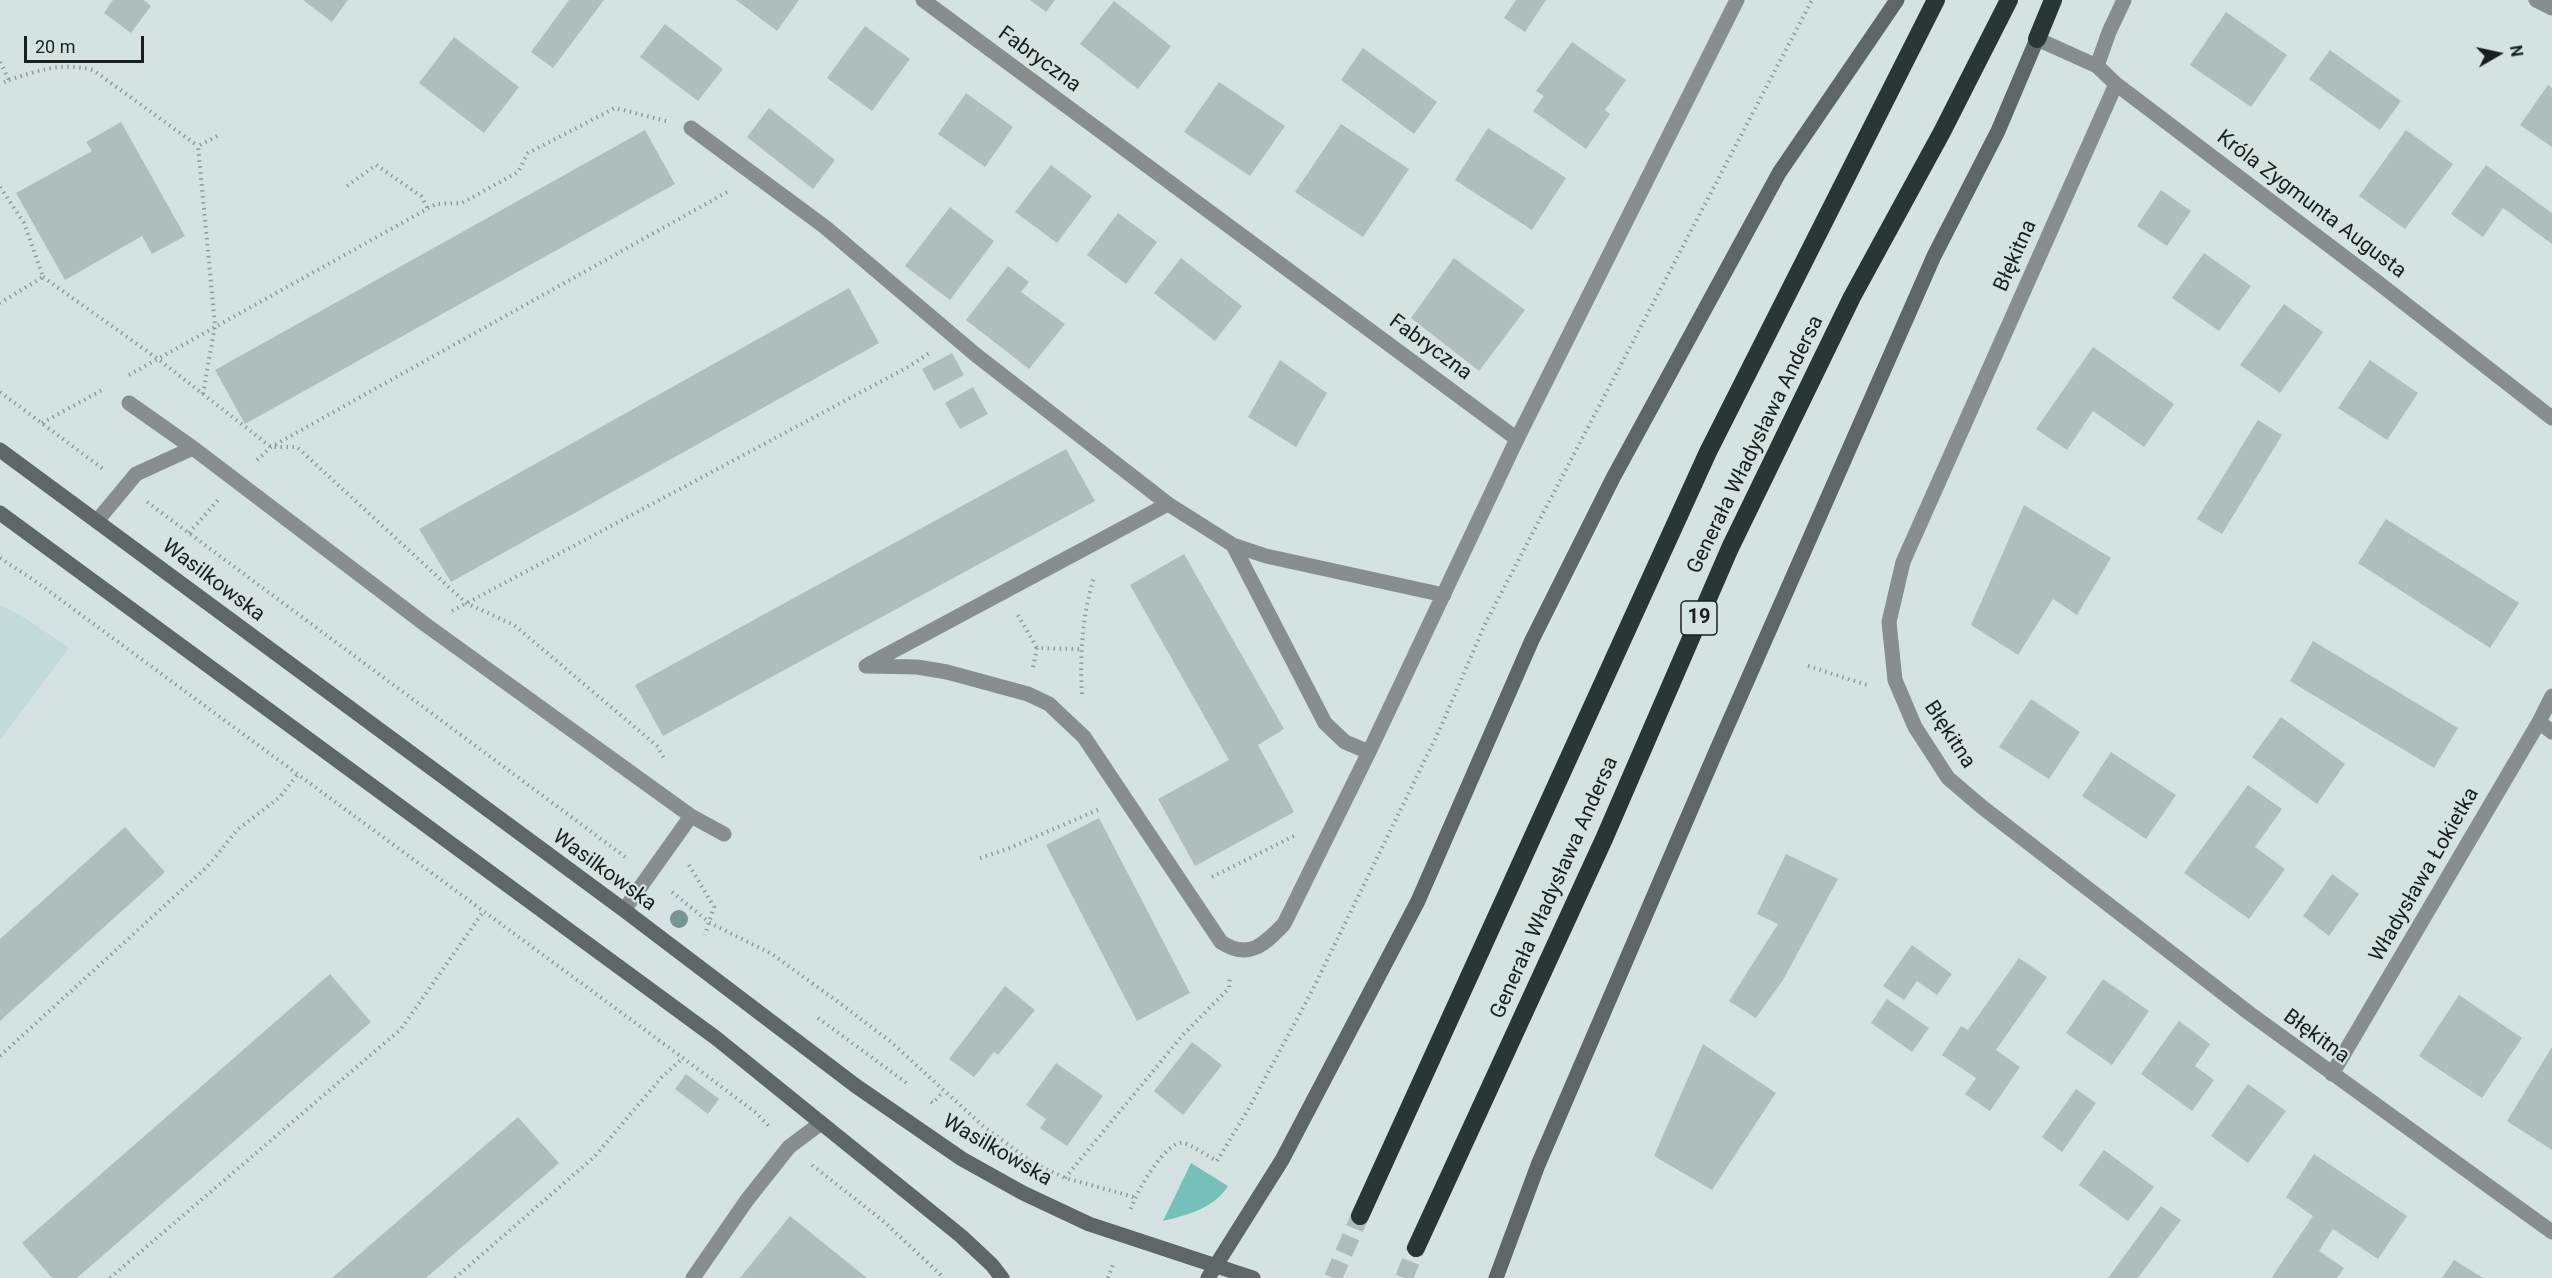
<!DOCTYPE html>
<html>
<head>
<meta charset="utf-8">
<style>
	body { margin:0 }
	#map { position:relative; width:2552px; height:1278px; overflow:hidden; background:#d4e3e2; font-family:Roboto,sans-serif }
	canvas { display:block }
	.north { position:absolute; left:2468px; top:24px; width:60px; height:60px; -webkit-text-stroke:4px #d4e3e2; paint-order:stroke; rotate:81deg; font-size:16px; font-weight:700; line-height:24px; text-align:center; color:#191f1e }
	.north::after { content:''; display:block; margin:auto; width:21px; height:27px; background:#191f1e; clip-path:polygon(50% 0,100% 100%,50% 72%,0 100%) }
	.scale { position:absolute; left:24px; top:36px; width:120px; height:27px; box-sizing:border-box; border:3px solid #191f1e; border-top:0; padding-left:8px; font-size:18px; line-height:21px; white-space:nowrap; color:#191f1e; -webkit-text-stroke:4px #d4e3e2; paint-order:stroke }
</style>
</head>
<body>
<div id="map">
<canvas width="2552" height="1278"></canvas>
<div class="north">N</div>
<div class="scale">20 m</div>
</div>
<script>
const g = document.querySelector('canvas').getContext('2d');
g.lineJoin = 'round';
function paint(path, color) {
  g.fillStyle = color;
  g.fill(path, 'evenodd');
}
function trace(path, color, width, dash) {
  g.strokeStyle = color;
  g.lineWidth = width;
  g.lineCap = dash ? 'butt' : 'round';
  g.setLineDash(dash || []);
  g.stroke(path);
}
function label(font, color, halo, rows, align = 'center') {
  g.font = font + ' Roboto,sans-serif';
  g.lineWidth = 4.5;
  g.setLineDash([]);
  g.textBaseline = 'middle';
  g.strokeStyle = halo;
  g.fillStyle = color;
  for (const [text, x, y, turn = 0] of rows) {
    g.save();
    g.translate(x, y);
    g.rotate((+turn || 0) * Math.PI / 180);
    g.textAlign = isNaN(turn) ? turn : align;
    if (halo) g.strokeText(text, 0, 0);
    g.fillText(text, 0, 0);
    g.restore();
  }
}
paint(new Path2D(`
	M0,605L25,618L69,648L0,740Z`), '#c2dad8');
paint(new Path2D(`
	M1191,1163L1228,1186C1214,1208 1188,1215 1163,1221Z`), '#77c0ba');
paint(new Path2D(`
	M113,0H144L151,6L131,33L104,13Z
	M303,0H348L332,22Z
	M569,0H604L553,68L531,52Z
	M736,0H799L777,31Z
	M1030,0H1055L1046,12Z
	M1516,0H1546L1525,32L1504,18Z
	M1114,1L1171,46L1138,89L1080,44Z
	M2226,12L2287,55L2251,107L2190,65Z
	M665,24L723,69L698,101L640,57Z
	M865,26L910,59L872,111L827,78Z
	M454,37L519,87L484,133L419,83Z
	M1572,42L1626,80L1605,110L1610,114L1586,149L1533,111L1544,96L1536,91Z
	M1363,48L1437,102L1414,134L1341,80Z
	M2330,50L2401,101L2380,130L2309,79Z
	M1219,82L1285,126L1250,176L1184,132Z
	M2548,85L2552,88V147L2520,125Z
	M966,93L1013,127L985,167L938,134Z
	M769,108L835,160L813,189L747,137Z
	M121,122L185,236L152,254L142,236L65,280L16,193L92,151L86,142Z
	M1341,124L1409,169L1363,237L1295,192Z
	M1488,128L1566,178L1532,230L1455,180Z
	M645,130L675,184L245,424L215,370Z
	M2406,130L2453,164L2405,229L2359,196Z
	M1051,165L1092,196L1057,243L1015,212Z
	M2486,165L2552,213V244L2503,208L2483,237L2451,214Z
	M2161,190L2191,211L2167,246L2137,226Z
	M950,207L994,241L950,300L905,266Z
	M1118,213L1157,242L1126,284L1087,255Z
	M2204,253L2251,286L2219,331L2172,298Z
	M1181,258L1242,306L1215,341L1154,293Z
	M1454,258L1525,310L1479,371L1411,318Z
	M1008,266L1029,282L1021,292L1065,324L1029,369L966,320Z
	M849,288L879,343L451,582L419,529Z
	M2284,304L2323,332L2280,393L2240,365Z
	M2093,347L2174,404L2144,447L2093,411L2067,450L2036,429Z
	M952,353L964,375L934,391L922,369Z
	M1280,360L1327,393L1296,447L1248,417Z
	M2370,360L2418,393L2387,440L2338,408Z
	M973,387L988,414L960,429L945,403Z
	M2258,420L2282,435L2222,534L2197,519Z
	M1066,449L1095,501L663,736L635,685Z
	M2024,505L2111,558L2077,615L2053,599L2018,655L1971,625Z
	M2386,519L2519,603L2490,648L2358,563Z
	M1184,554L1284,729L1258,745L1294,812L1195,866L1158,799L1229,760L1130,585Z
	M2313,641L2458,728L2434,768L2290,681Z
	M2031,699L2080,732L2049,779L1999,747Z
	M2281,717L2345,764L2317,804L2252,757Z
	M2111,752L2176,795L2146,839L2082,796Z
	M2248,785L2282,809L2255,847L2285,869L2249,919L2184,873Z
	M1099,818L1190,993L1137,1021L1046,845Z
	M125,827L165,872L0,1021V939Z
	M1786,854L1838,879L1783,980L1756,1018L1729,1001L1778,924L1757,914Z
	M2332,874L2359,894L2329,936L2303,916Z
	M1912,945L1952,974L1937,995L1917,981L1904,1000L1883,986Z
	M2019,958L2047,977L1996,1050L2020,1067L1990,1111L1965,1094L1976,1078L1942,1055L1961,1026L1968,1030Z
	M330,974L371,1022L77,1278H52L22,1243Z
	M2103,979L2149,1011L2112,1065L2066,1033Z
	M1005,986L1035,1010L998,1055L994,1052L974,1077L949,1059Z
	M2459,995L2522,1038L2482,1098L2419,1056Z
	M1887,999L1929,1028L1912,1052L1871,1023Z
	M2179,1021L2210,1044L2195,1066L2214,1080L2192,1111L2141,1074Z
	M1192,1042L1222,1065L1183,1115L1154,1091Z
	M1703,1044L1776,1093L1712,1190L1654,1156Z
	M2552,1047V1150L2507,1121Z
	M1056,1063L1103,1096L1067,1146L1040,1128L1046,1119L1026,1105Z
	M686,1074L719,1099L708,1114L675,1089Z
	M2248,1084L2286,1111L2248,1163L2211,1136Z
	M2076,1089L2096,1103L2062,1152L2042,1137Z
	M518,1117L559,1163L527,1191L426,1278H332Z
	M2104,1150L2154,1187L2128,1221L2079,1185Z
	M2314,1154L2407,1216L2378,1259L2333,1229L2319,1251L2344,1268L2337,1278H2274L2272,1277L2313,1216L2286,1197Z
	M2161,1206L2181,1220L2138,1278H2108Z
	M790,1216L867,1278H740Z
	M2454,1260L2483,1278H2442Z`), '#afbebc');
trace(new Path2D(`
	M1333,1278L1360,1216
	M1404,1278L1416,1248`), '#afbcbb', 18, [18, 9]);
trace(new Path2D(`
	M0,62L9,80L0,84
	M9,80C41,70 60,62 93,70L198,146
	M347,186L376,165L421,196L428,209
	M0,187L24,223L43,277L0,303
	M43,277L158,359L271,447H297L466,603L514,625L657,746L665,760
	M129,375L436,204L462,203L518,172L528,153L615,108L666,121
	M0,392L103,469
	M203,394L215,325L198,146L221,134
	M42,423L104,389
	M257,460L271,447L729,191
	M147,502L628,859
	M189,533L218,500
	M0,558L38,583L683,1058L755,1112L769,1126
	M452,611L908,367L931,352
	M1018,615L1037,648
	M1808,666L1867,685
	M1033,667L1037,648L1080,649
	M1082,694C1080,653 1082,617 1094,577
	M980,858L1007,849L1100,809
	M689,865L714,907L705,935
	M1212,877L1296,835
	M672,892L710,923L772,954L841,1004L891,1042L983,1126L1033,1163L1065,1178L1134,1197
	M818,1018L908,1084
	M0,1056L208,866L237,830L280,797L297,775
	M931,1102L933,1103L943,1092
	M812,1165L882,1220L944,1278
	M1065,1178L1182,1036L1229,988L1230,977
	M1131,1209C1135,1194 1166,1139 1184,1143C1192,1145 1209,1157 1217,1161L1249,1108L1312,991L1439,731L1486,622L1812,0
	M110,1278L401,1029L483,912
	M455,1278L594,1157L662,1077L683,1058
	M1108,1278L1114,1262`), '#8f9b9a', 4, [1.5, 4.5]);
trace(new Path2D(`
	M691,128L825,227L976,355L1168,504L1233,545L1325,723L1345,742L1369,752
	M129,403L193,448
	M97,521L136,474L193,448L426,625L691,816L724,834
	M1233,545L1266,556L1444,595
	M869,664L1168,504
	M866,666L917,667L947,672L1028,694L1049,704L1084,737L1221,942C1248,960 1264,945 1284,924L1369,752L1517,439
	M624,910L691,816
	M693,1278L747,1200L789,1147L821,1123`), '#888e8d', 15);
trace(new Path2D(`
	M923,0L1517,439L1737,0
	M2536,0L2552,8
	M2037,39L2097,66L2116,84L2376,281L2552,418
	M2097,66L2109,32L2124,0
	M2116,84L1903,562L1889,622L1895,680L1915,727L1948,778L1982,807L2249,1013L2552,1232
	M2539,722L2552,732
	M2332,1074L2539,722L2552,696`), '#888e8d', 15);
trace(new Path2D(`
	M0,450L624,910L856,1086L962,1159L1023,1193L1089,1224L1253,1278
	M0,513L716,1038L961,1236L992,1265L1002,1278
	M1208,1278L1282,1160L1418,901L1532,640L1613,478L1779,173L1897,0
	M1496,1278L1538,1165L1714,756L1934,256L1998,131L2037,39`), '#5e6766', 15);
trace(new Path2D(`
	M2037,39L2053,0
	M1360,1216L1708,452L1936,0
	M1416,1248L1604,839L1730,548L1852,297L1942,132L2009,0`), '#293634', 18);
g.fillStyle = '#759592';
for (const [x, y] of [
	[679,919]
]) {
  g.beginPath();
  g.arc(x, y, 9, 0, 2 * Math.PI);
  g.fill();
}
for (const [x, y, w] of [
	[1699,618,36]
]) {
  const box = new Path2D();
  box.roundRect(x - w / 2, y - 17, w, 34, 4.5);
  g.fillStyle = '#d4e3e2';
  g.fill(box);
  trace(box, '#191f1e', 1.5);
}
label('bold 20px', '#191f1e', null, [
	["19",1699,618]
]);
label('21px', '#191f1e', '#d4e3e2', [
	["Fabryczna",1039,60,36],
	["Króla Zygmunta Augusta",2311,205,37],
	["Błękitna",2016,256,-66],
	["Fabryczna",1430,348,36],
	["Generała Władysława Andersa",1756,445,-64],
	["Wasilkowska",213,581,37],
	["Błękitna",1949,735,57],
	["Wasilkowska",604,871,36],
	["Władysława Łokietka",2425,875,-60],
	["Generała Władysława Andersa",1555,888,-66],
	["Błękitna",2316,1037,36],
	["Wasilkowska",997,1151,30]
]);
</script>
</body>
</html>
